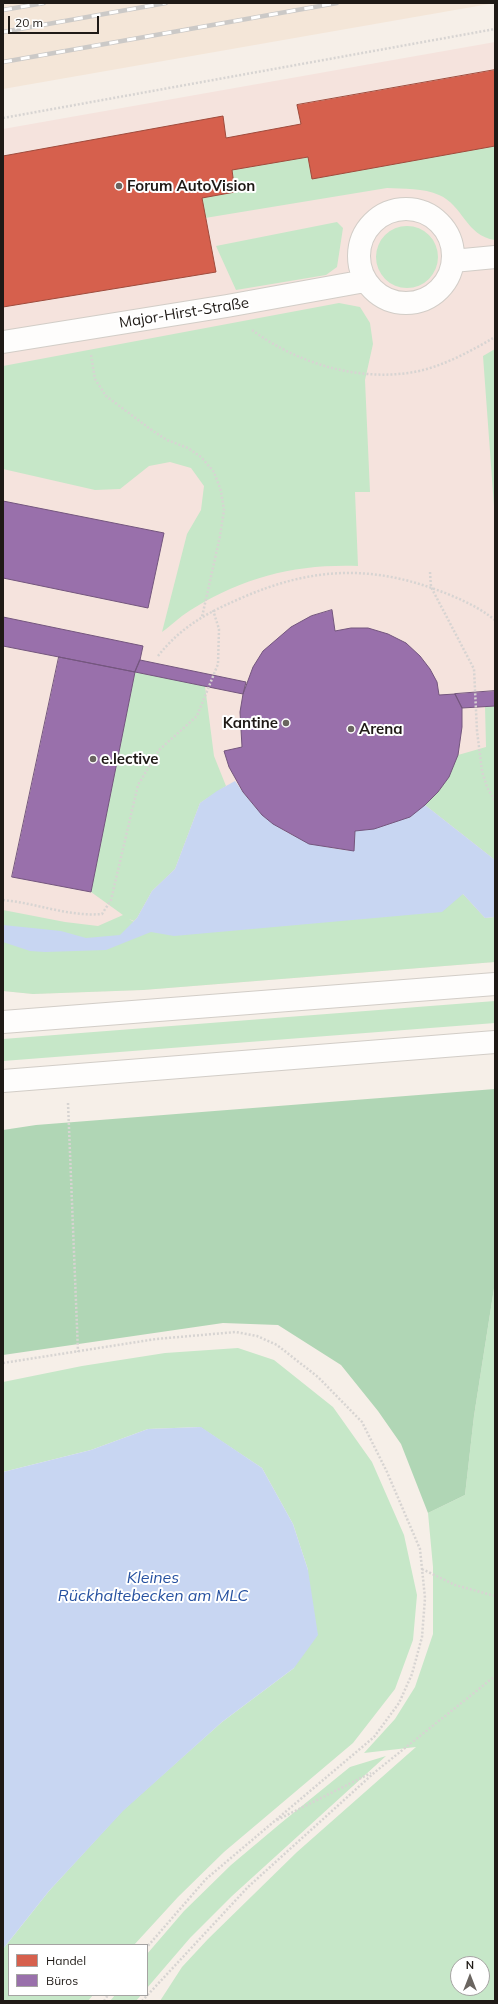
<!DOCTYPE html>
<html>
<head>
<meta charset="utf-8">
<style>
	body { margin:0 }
	#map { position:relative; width:498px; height:2004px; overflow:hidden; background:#f6efe8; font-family:Mulish,sans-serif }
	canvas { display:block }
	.frame { position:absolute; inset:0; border:4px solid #1f1a16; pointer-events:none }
	.legend { position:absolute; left:8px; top:1944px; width:140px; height:52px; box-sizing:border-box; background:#fff; border:1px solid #a5a3a2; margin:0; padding:5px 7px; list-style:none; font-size:12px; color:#1f1a16 }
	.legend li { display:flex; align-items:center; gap:8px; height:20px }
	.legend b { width:20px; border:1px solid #a5a3a2 }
	.north { position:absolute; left:450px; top:1956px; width:40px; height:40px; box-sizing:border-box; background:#fff; border:1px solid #a5a3a2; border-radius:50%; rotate:0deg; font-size:11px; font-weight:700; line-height:16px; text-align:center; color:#1f1a16 }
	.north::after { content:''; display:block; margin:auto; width:14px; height:18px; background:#6a6560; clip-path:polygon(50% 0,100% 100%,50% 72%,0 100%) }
	.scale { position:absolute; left:8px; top:16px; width:91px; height:18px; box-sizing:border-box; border:2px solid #1f1a16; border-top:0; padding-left:5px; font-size:12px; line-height:14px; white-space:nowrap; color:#1f1a16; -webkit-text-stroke:3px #fff; paint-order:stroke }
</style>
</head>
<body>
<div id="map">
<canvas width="498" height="2004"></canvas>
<div class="frame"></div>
<ul class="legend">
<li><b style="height:11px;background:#d6604d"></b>Handel</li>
<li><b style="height:11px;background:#9970ab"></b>Büros</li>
</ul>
<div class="north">N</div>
<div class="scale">20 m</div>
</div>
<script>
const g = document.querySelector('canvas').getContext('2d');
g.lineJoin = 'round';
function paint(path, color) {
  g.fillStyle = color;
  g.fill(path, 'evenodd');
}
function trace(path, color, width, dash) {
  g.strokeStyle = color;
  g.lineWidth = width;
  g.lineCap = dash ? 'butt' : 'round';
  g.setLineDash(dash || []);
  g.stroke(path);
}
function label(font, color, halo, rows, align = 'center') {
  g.font = font + ' Mulish,sans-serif';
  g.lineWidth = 4;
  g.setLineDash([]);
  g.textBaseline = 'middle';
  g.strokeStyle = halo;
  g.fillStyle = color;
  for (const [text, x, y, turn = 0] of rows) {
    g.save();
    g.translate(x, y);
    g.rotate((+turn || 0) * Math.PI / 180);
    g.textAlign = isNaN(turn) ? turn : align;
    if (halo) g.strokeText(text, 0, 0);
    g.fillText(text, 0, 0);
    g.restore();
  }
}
paint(new Path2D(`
	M495,42V962L143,990L33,994L3,991V129Z`), '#f5e3dd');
paint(new Path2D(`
	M3,3H495L3,89Z`), '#f4e6d8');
paint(new Path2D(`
	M495,146V240C466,236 463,205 439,195C424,188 403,189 387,188L205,218L202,198L235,192L232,170L308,157L312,179Z
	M337,222L343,228L337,267L326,275L236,290L216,246Z
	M376 257a31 31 0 1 1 62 0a31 31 0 1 1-62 0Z
	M339,303L360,307L370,323L373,344L365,380L370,492H355L358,566C297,564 247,576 194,608C183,614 173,624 162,632L187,534L201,510L204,486L191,468L170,462L149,466L120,489L95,490L3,469V366Z
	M495,349V520L483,356Z
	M135,672L205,686L214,756L226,786L200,803L175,869L152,891L137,918L134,921L129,919L151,932L463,894L485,918L495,917V962L143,990L33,994L3,991V910L65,922L98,926L123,915L91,892Z
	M485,706H495V860L425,805L438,792L458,755L486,747Z
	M495,1001V1023L3,1061V1039Z
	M495,1282V2001H160L182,1967L208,1939L297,1852L416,1747L364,1753L395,1719L415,1687L433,1634V1567L428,1513L465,1495L474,1416ZM458,1964H482V1988H458Z
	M238,1348L274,1360L333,1407L372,1462L404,1535L417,1595L413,1640L395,1689L353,1743L224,1852L178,1897L134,1945H9V1995H93L88,2001H3V1949L49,1891L123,1810L222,1722L294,1668L308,1570L293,1524L262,1468L200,1427L148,1429L91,1450L3,1472V1382L82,1366L165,1353Z
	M386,1756L232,1896L190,1938L147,1988V1954L184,1911L231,1865L281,1823L350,1767Z
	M115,1995H141L136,2001H110Z`), '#c6e7c8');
paint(new Path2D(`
	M495,1089V1282L474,1416L465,1495L428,1513L401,1444L378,1411L341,1365L278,1325L223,1323L3,1355V1130L36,1125Z`), '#b0d6b5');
paint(new Path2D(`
	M235,781C266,827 299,846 354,851L355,831C382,828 403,821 425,805L495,860V917L485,918L463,894L442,912L174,936L151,932L106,950L45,952L30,951L3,942V925L61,931L86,938L120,935L137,918L152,891L175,869L200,803L217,791Z
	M201,1427L262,1468L293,1524L308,1570L318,1635L294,1668L222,1722L123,1811L49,1891L3,1949V1472L91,1450L148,1429Z`), '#c8d6f2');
const shops = new Path2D(`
	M495,70V146L312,179L308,157L232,170L235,192L202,198L216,272L3,307V156L223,116L226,138L301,124L297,105Z`);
paint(shops, '#d6604d');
trace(shops, '#9f4b3c', 1);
const offices = new Path2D(`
	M3,501L164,533L148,608L3,578Z
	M332,610L335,631L351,628H368L388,634L406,643L420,656L430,669L437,682L439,695L455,694L462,708V727L458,755L449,777L438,792L425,805L410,817L374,829L355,831L354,851L309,844L273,824L262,815L243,792L229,767L224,751L242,747L240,712L243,694L253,667L263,651L291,627L311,616Z
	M3,617L143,646L140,660L135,672L3,646Z
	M59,657L135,672L91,892L12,877Z
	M140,660L246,682L243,694L135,672Z
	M495,691V706L462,708L455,694Z`);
paint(offices, '#9970ab');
trace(offices, '#74567e', 1);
const street = new Path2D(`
	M359 256a47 47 0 1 1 94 0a47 47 0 1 1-94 0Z
	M453,261L495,257
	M3,342L227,306L365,281`);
const secondary = new Path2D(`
	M3,1022L495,984
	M3,1081L495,1042`);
trace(street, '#d2cdc7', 24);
trace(secondary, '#d2cdc7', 24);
trace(new Path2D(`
	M3,118L495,29
	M252,330C297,363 358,382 414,372C442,367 471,351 495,337
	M91,355L95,379L106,396L153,431L167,440L188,448L201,457L214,472L221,491L224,510L220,536L202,617
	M430,572L431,587L474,669L477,731L482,771L487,787L495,801
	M158,656C181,627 205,614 239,599C313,566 375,564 450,595C467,602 481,609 495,620
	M3,900C36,903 69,917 102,914L111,900L138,785L159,750L197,716L218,664L219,629L213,610
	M68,1103L78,1352
	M3,1363L156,1339L236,1332L257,1336L277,1345L318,1377L362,1422L387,1472L420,1549L425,1598L422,1637L412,1674L399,1703L374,1737L206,1879L147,1947
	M422,1569L455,1585L495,1596
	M277,1820L371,1773
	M104,2001L108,1995
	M142,2001L248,1887L375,1772L495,1676`), '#d7d4d2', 2.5, [2, 2]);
trace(street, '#fefdfc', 22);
trace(secondary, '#fefdfc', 22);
const rail = new Path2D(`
	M3,10L44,3
	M3,32L166,3
	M3,62L337,3`);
trace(rail, '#cbc9c7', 4.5);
trace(rail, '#fff', 3, [9]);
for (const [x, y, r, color] of [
	[119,186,4,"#6a6560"],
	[286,723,4,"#6a6560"],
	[351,729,4,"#6a6560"],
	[93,759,4,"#6a6560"]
]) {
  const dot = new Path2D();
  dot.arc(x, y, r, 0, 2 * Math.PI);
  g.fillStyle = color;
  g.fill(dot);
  trace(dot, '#fff', 1.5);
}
label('bold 15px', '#1f1a16', '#fff', [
	["Forum AutoVision",127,186],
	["Kantine",278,723,"right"],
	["Arena",359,729],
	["e.lective",101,759]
], 'left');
label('15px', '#1f1a16', '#fff', [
	["Major-Hirst-Straße",184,313,-9]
]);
label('italic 16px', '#2651a0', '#fff', [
	["Kleines",153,1578],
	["Rückhaltebecken am MLC",153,1596]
]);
</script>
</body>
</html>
